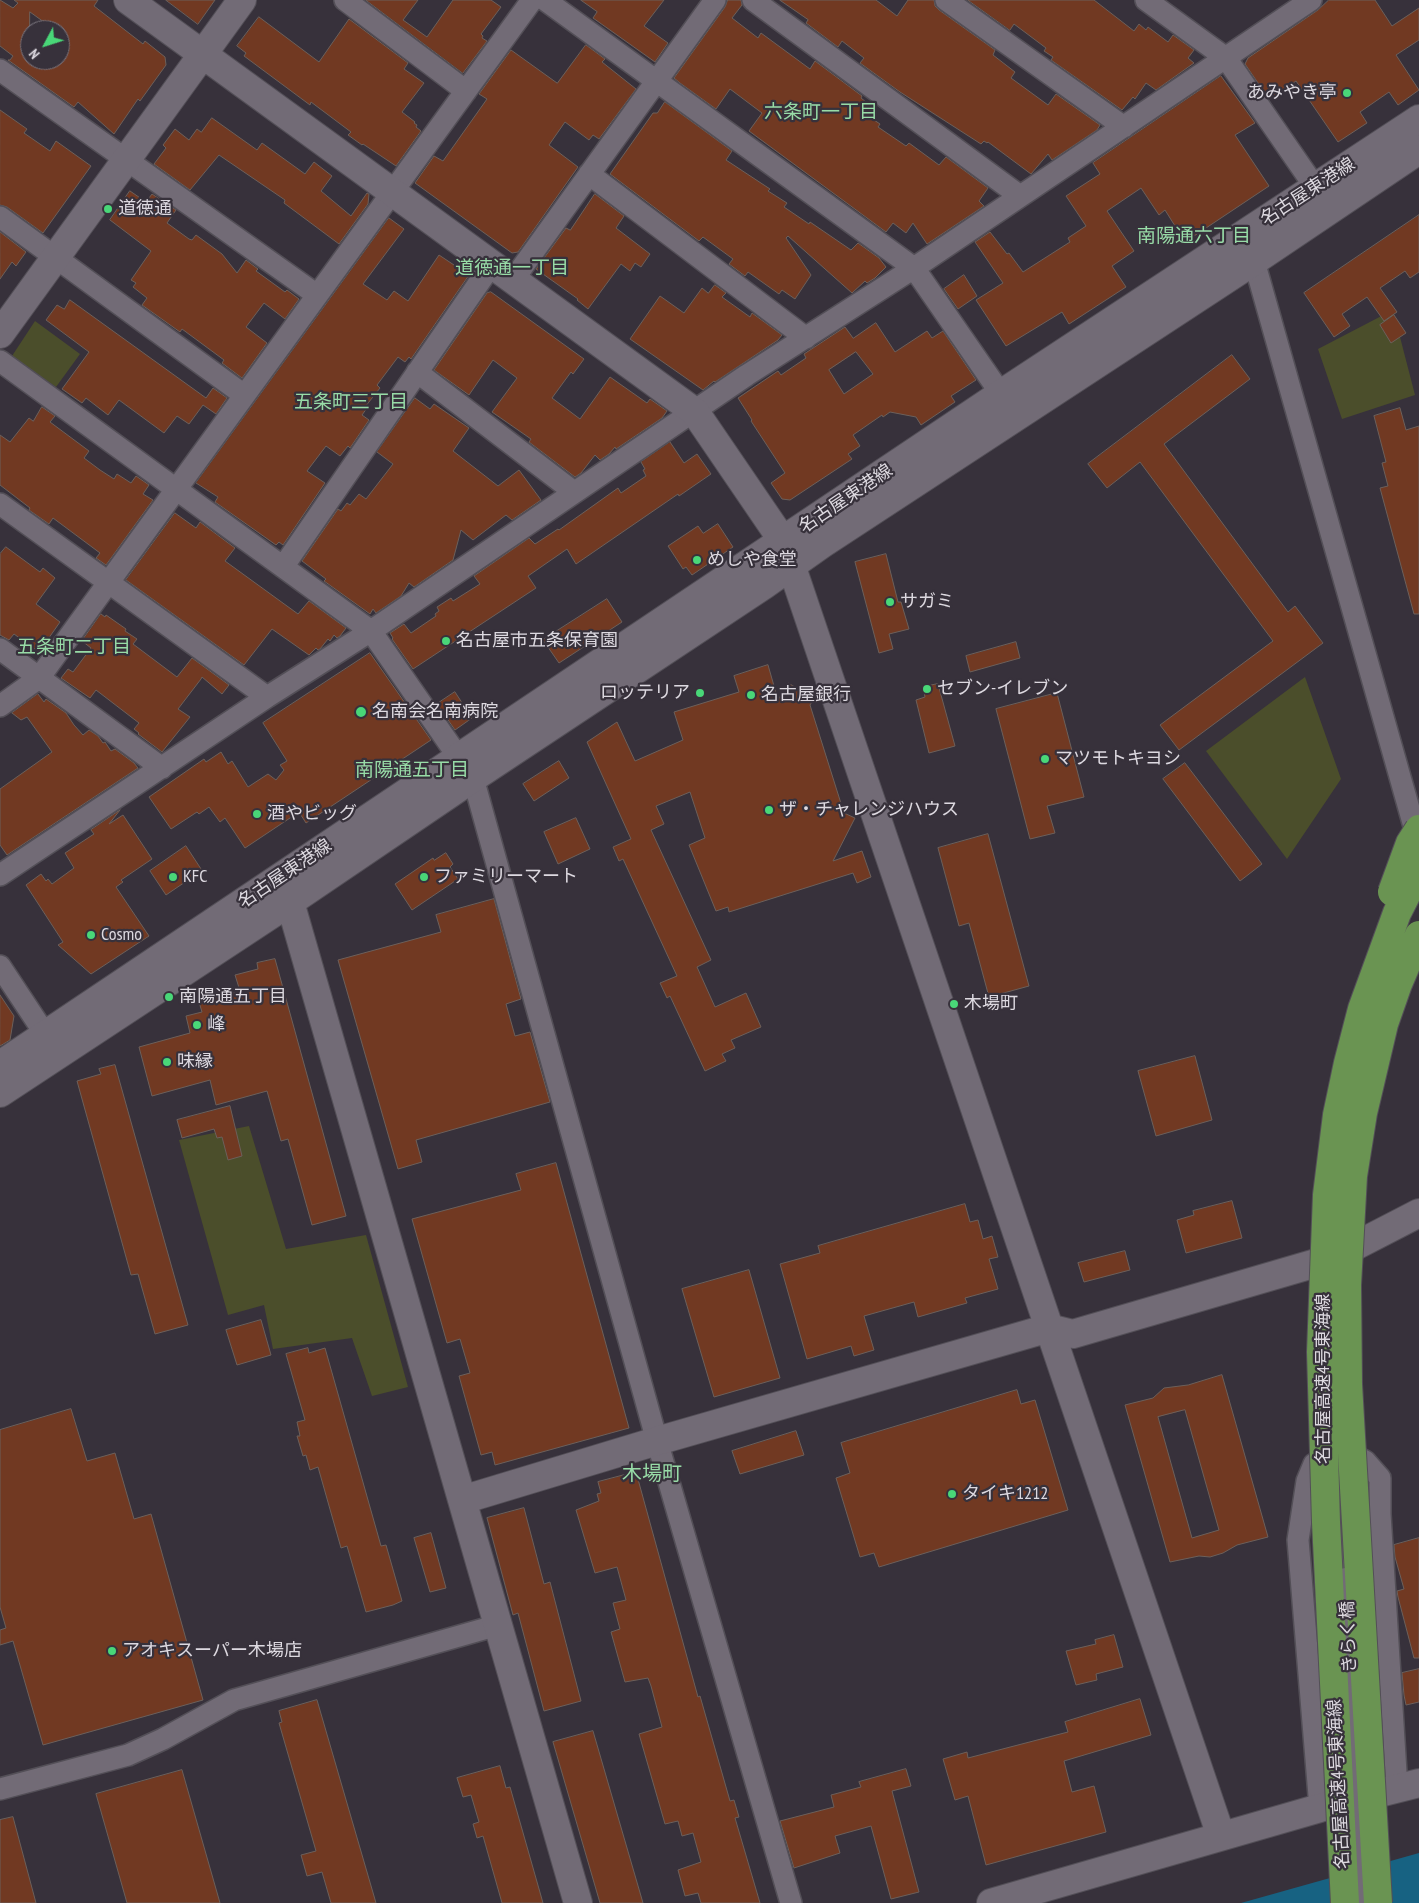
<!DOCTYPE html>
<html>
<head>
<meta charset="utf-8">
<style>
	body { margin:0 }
	#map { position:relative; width:1419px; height:1903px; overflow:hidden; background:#37313b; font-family:"PT Sans Narrow",sans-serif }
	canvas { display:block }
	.north { position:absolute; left:20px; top:20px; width:50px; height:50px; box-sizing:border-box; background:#37313b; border:1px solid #79747d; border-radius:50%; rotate:230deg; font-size:14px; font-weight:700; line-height:20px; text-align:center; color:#ddd9e0 }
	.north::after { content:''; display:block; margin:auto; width:18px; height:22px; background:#49d778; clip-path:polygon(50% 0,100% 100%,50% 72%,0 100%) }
</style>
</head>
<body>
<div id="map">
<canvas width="1419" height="1903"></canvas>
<div class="north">N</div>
</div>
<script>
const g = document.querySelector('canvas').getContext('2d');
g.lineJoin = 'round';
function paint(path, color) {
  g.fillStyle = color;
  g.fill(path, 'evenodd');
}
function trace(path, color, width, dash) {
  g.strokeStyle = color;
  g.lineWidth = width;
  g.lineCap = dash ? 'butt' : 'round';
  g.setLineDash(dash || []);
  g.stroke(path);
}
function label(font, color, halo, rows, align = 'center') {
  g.font = font + ' "PT Sans Narrow","Noto Sans JP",sans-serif';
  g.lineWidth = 4.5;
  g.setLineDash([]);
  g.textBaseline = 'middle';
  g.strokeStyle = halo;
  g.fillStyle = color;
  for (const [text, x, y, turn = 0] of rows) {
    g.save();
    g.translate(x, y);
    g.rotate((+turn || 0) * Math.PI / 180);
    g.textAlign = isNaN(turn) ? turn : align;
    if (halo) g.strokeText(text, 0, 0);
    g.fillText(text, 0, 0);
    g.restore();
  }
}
paint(new Path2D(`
	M1393,310L1415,395L1342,419L1318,349Z
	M35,321L80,354L56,387L12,356Z
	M1305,677L1341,779L1287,859L1206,751Z
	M249,1126L286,1249L366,1235L408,1387L372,1396L352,1338L273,1349L264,1305L228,1315L179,1140Z`), '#4b4e2b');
paint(new Path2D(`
	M1419,1853V1903H1241Z`), '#176282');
const building = new Path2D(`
	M0,0L13,8L18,3L14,0H98L94,6L143,44L145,41L165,57L166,65L140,101L138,99L114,134L78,102L74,107L8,60H10L13,56L0,46ZM30,12L55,30H60V60H30Z
	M166,0H215L198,24Z
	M366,0H418L403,20L427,37L453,0H491L501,7L481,34L483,36L482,38L487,41L463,73Z
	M581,0H664L644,26L668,43L655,62L593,18L597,12Z
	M728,0H741L742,5L732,18L758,38L761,33L810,69L815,61L862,96L861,98L871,106L865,114L880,124L878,127L906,146L909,143L939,165L946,157L988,188L979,201L984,206L927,244L913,223L906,233L893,223L886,232L749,131L762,113L730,89L716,109L680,83L674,78L725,7Z
	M780,0H876L897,16L908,0H934L935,6L939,10L995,50L993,55L1015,72L1011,78L1048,105L1056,94L1100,125L1097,130L1052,160L1048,154L1031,174L988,142L987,143L984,141L981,144L900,92L860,63L864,58L842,41L838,47L806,23L808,20Z
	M968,0H1094L1134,31L1139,24L1146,30L1148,27L1168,42L1173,35L1194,50L1188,58L1194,63L1156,90L1146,83L1135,99L1133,97L1122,110L1051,60L1053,57L1044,51L1046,48L1014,24L1010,30Z
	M1329,0H1375L1392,26L1419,8V40L1396,55L1419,90L1398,105L1389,92L1360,112L1367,123L1338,142L1296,81L1269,99L1245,64L1248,58L1318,10Z
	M259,17L319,62L349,19L408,63L404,69L424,83L402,112L415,122L414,123L417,125L416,127L421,131L396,166L363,144L362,145L348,135L351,132L311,102L310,105L244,56L246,53L237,46Z
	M586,45L605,59L602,62L636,89L599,139L593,135L589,140L565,122L549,145L578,167L518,252L512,253L415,183L434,156L443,161L487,99L479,94L511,50L557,83Z
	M1221,76L1255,123L1235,135L1269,186L1185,242L1165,210L1159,215L1141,188L1107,211L1134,251L1112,266L1126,287L1069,324L1062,312L1006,346L976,300L1003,283L975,242L990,232L1007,254L1009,253L1023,272L1070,242L1068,238L1086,226L1066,196L1100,174L1093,163Z
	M665,102L732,151L726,160L770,189L768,191L787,203L784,207L809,224L810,222L851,250L858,243L879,258L886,267L875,278L867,283L865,281L852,293L788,236L786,238L811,275L795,299L782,290L779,294L748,272L745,276L729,264L733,259L703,237L699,241L610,174L653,113H657Z
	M0,110L27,129L24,133L50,151L56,141L91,166L43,233L7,207L0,205Z
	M212,118L257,150L262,143L305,174L314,162L332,176L321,191L351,216L367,193L369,194L368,204L339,244L284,203L285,200L219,155L190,190L154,164L166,148L163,145L175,129L189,140L197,129L201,132Z
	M130,191L146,202L152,194L176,210L167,223L189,239L192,240L196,235L222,254L237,273L246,260L258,269L256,271L285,292L287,290L299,299L285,319L264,303L246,327L267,343L242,378L222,363L224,360L182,329L180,332L142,305L147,298L133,287L136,283L131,280L151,251L110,220Z
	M595,194L624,216L616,228L650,254L641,267L635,263L630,271L621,264L588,309L577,300L578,299L536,269L566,228L570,230Z
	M1419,215V272L1410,278L1405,271L1380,288L1397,312L1384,321L1367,297L1342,314L1350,326L1334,337L1304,293Z
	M389,218L404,229L363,284L387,300L394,291L408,301L439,255L469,275L411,359L409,357L405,362L398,357L377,385L380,388L365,407L367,408L362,415L369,420L350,448L348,446L340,456L326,446L307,471L325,483L283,545L279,542L276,545L215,502L218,497L196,483Z
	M0,232L26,252L16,266L12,262L0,279Z
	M964,275L977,296L958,309L944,289Z
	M715,285L726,293L722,297L750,317L752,313L782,335L778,340L715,382L714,381L703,390L630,339L660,296L684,313L702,288L708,293Z
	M491,292L584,359L573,374L571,372L552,398L580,419L610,377L647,403L650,399L667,411L662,418L616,449L615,447L609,454L600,460L595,455L581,473L575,477L529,442L531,439L492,412L517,378L493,360L469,395L434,370L487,293Z
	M70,300L206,398L213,388L227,398L216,414L203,405L189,424L177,416L164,433L119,400L108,415L86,398L82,403L62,389L89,352L46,320L57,305L64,309Z
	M1394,315L1406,333L1391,343L1380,325Z
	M876,323L895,352L927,331L932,338L943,331L976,380L951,396L955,402L921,425L916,417L890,412L883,417L882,415L853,435L860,446L848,454L852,459L790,500L782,499L771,483L785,473L751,421L752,420L738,398L778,371L781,375L806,358L804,354L845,327L853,338ZM856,352L873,374L844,394L829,370Z
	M1232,355L1250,379L1164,444L1288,612L1295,606L1323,643L1179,750L1160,725L1273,641L1140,462L1107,488L1088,464Z
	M415,398L430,409L434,404L469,428L453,451L498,486L519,470L541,500L512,520L506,515L473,540L461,530L453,560L414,587L409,583L401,596L376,613L373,609L370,614L324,581L326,579L302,561L338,509L341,511L347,503L350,505L359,494L366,499L393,464L377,452Z
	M42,407L55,416L50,422L89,451L84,458L100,470L114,479L117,474L131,483L136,476L149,485L143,494L153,500L106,565L96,558L100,553L53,518L49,524L29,510L30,508L0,485V435L10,442L29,418L33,421Z
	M1400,408L1406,430L1419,426V614H1414L1380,488L1388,486L1382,463L1386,462L1374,416Z
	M670,442L684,463L697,454L711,474L679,496L678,494L576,564L567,549L528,576L536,588L413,669L392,639L393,638L390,633L404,624L411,633L436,616L435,614L439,611L437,607L451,598L453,601L480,584L474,576L529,538L535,544L558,529L559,530L618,488L621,493L646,476L643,470L645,469L641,462Z
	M175,513L196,528L200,522L235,548L225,561L298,614L309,601L346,628L340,636L337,638L334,635L330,641L328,639L320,649L318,650L316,648L309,655L272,629L244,665L126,580Z
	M718,524L733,547L692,575L686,567L683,569L668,546L698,526L703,533Z
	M6,547L40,572L43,568L55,578L36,604L60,622L39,652L14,634L9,640L0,635V554Z
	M886,554L898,602H901L909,629L889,634L893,649L879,653L855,562Z
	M607,599L622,622L559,663L543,640Z
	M101,614L105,617L106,615L126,629L125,631L137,639L133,644L177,677L192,658L229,685L222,694L202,677L201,679L178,709L190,717L162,752L138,734L139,733L134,729L139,723L96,690L90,698L61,678L68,669L73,672L91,648L82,641Z
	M1016,642L1020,658L970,672L966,656Z
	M370,653L431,740L306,823L299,812L245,848L225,818L220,822L209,807L199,814L197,812L171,829L149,797L204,759L206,762L221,752L228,764L232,761L248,787L268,774L276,780L284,770L280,765L287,761L263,723Z
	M768,665L778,700L788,683L814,698L810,705L844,813L855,818L833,861L862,851L871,877L857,883L853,873L729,912L728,907L716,911L689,845L705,838L690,792L656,806L664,824L651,830L711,960L697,967L715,1007L746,993L761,1027L731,1040L735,1048L722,1054L726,1061L705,1071L670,996L667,998L660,983L677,976L623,859L619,861L613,847L631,839L587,742L617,722L635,761L683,740L674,712L739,692L734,676Z
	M938,684L955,746L929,753L916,700L925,697L923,687Z
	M455,692L472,718L455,730L437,704Z
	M1057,693L1084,797L1047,806L1055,833L1030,839L996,709Z
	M38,694L44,702L46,699L66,713L74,725L83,735L89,730L98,736L103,743L105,742L111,751L115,749L134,763L138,768L7,855L0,845V789L52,752L27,717L21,720L12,713Z
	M559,761L569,778L534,801L523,784Z
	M1185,763L1262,864L1240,881L1163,779Z
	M120,810L109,824L123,815L152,859L121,880L123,882L116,887L149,936L91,974L58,945L63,942L26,885L41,874L46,881L48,879L52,884L74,868L65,853L94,834L91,830Z
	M576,818L590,849L558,864L544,832Z
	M988,834L1029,986L989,997L969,923L959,926L938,848Z
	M186,846L203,872L189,882L188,880L166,895L150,871Z
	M446,853L453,864L450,867L458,879L412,910L395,884L433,858L434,860Z
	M494,899L521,999L506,1004L515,1036L530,1032L550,1102L416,1140L422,1162L398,1169L338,960L441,932L436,915Z
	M275,959L346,1216L312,1225L288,1139L281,1141L267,1091L216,1105L210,1080L152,1096L139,1047L190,1033L186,1016L202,1012L199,1002L240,991L235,975L258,969L257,963Z
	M0,995L14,1016L10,1040L0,1046Z
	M1195,1056L1212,1120L1156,1136L1138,1071Z
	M115,1065L188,1325L155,1334L138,1274L131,1275L77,1081L101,1074L99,1069Z
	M230,1106L242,1156L228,1160L222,1137L217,1138L214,1129L182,1138L177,1120Z
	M556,1163L629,1428L495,1465L492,1452L481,1455L459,1376L470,1373L460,1339L447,1343L412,1219L521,1190L516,1174Z
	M1232,1201L1242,1238L1186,1253L1177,1220L1194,1215L1193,1211Z
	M965,1204L970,1222L978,1220L983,1239L992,1236L998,1257L989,1259L998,1289L965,1298L967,1303L918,1317L914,1302L864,1316L874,1350L854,1356L851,1346L807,1359L780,1264L820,1253L818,1246Z
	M1125,1251L1130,1270L1084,1282L1078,1263Z
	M749,1270L780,1378L714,1397L682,1289Z
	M261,1320L271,1355L237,1365L226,1330Z
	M308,1348L309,1353L325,1348L381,1546L386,1545L402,1601L393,1605L366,1612L347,1546L341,1548L318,1467L310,1470L306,1455L303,1456L297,1436H300L297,1422L305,1420L286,1354Z
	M1222,1375L1268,1537L1237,1545L1223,1553L1210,1557L1199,1556L1170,1562L1125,1405L1153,1398L1164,1388L1188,1385ZM1185,1410L1219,1530L1192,1538L1158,1417Z
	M1017,1390L1021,1404L1035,1400L1068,1510L879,1567L874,1553L860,1557L836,1478L850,1473L841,1443Z
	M71,1409L87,1461L115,1453L134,1519L151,1514L203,1700L43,1745L13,1641L0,1645V1630L6,1628L0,1607V1430Z
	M796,1431L804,1455L740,1474L732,1451Z
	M636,1472L698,1697L700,1696L730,1801L734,1800L739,1817L735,1818L760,1903H701L698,1893L685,1896L678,1870L701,1862L693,1833L682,1836L678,1821L665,1824L639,1734L662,1727L651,1686L648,1678L625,1682L611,1632L620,1629L613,1603L626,1600L617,1567L595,1573L576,1510L599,1501L597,1494L601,1493L598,1482Z
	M524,1508L544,1584L550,1582L581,1701L544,1711L518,1613L513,1615L487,1518Z
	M431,1533L446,1588L430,1592L414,1538Z
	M1419,1538V1658H1414L1398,1597L1397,1591L1404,1589L1395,1557L1394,1545Z
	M1114,1635L1123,1667L1096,1674L1097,1680L1076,1685L1066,1651L1096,1644L1095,1640Z
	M1419,1669V1702L1406,1705L1404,1695L1402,1673Z
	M1140,1699L1151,1735L1064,1761L1072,1792L1094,1786L1106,1832L986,1865L968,1796L955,1800L943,1759L967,1752L968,1758L1068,1732L1065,1722Z
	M317,1700L376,1903H331L322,1872L307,1876L301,1855L316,1851L279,1723L282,1722L279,1711Z
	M593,1731L643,1903H600L553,1742Z
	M500,1766L506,1788L510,1787L543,1903H502L483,1836L477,1838L473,1824L479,1822L471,1795L463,1797L457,1778Z
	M906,1769L911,1786L892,1791L919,1892L891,1899L871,1826L835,1836L840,1853L794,1868L780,1821L834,1807L831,1795L861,1787L859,1782Z
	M182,1770L220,1903H127L96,1794Z
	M13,1817L36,1903H0V1820Z`);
paint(building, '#713922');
trace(building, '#6c605b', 1);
const street = new Path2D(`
	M345,0L466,91
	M545,0L914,268L1001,394
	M753,0L1020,196
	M946,0L1124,127
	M1146,0L1226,58L1315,187
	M0,70L317,295
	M589,174L806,338
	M0,217L244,395
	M1254,261L1419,844
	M513,280L715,0
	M0,361L371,631L459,758
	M417,372L574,492
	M0,504L267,697
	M283,567L492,264
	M0,649L162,768
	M0,706L39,678L532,0
	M473,778L657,1441L791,1903
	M0,875L267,697L371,631L747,375L914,268L1311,0
	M0,966L45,1034
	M1346,1451L1365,1461L1380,1478V1514L1397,1789
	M0,1789L128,1755L163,1739L234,1700L498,1625
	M1320,1808L1298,1540L1307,1481L1314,1464L1329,1460`);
const secondary = new Path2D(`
	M128,0L695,412L783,541L1221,1836
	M0,334L242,0
	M280,888L290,902L578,1903
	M0,1065L1001,394L1419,119
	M0,1093L290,902L473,778L764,585L822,544L1254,261L1419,150
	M1335,1484L1346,1582
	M462,1500L657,1441L1049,1328L1073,1334L1330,1259L1419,1213
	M991,1903L1320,1808L1419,1783`);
trace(street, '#534f57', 24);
trace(secondary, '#534f57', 30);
trace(street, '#726b76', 21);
trace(secondary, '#726b76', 28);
const secondaryBridge = new Path2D(`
	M1346,1582L1360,1903`);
const highwayBridge = new Path2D(`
	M1392,892L1410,843L1419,829
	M1345,1903L1326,1522L1321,1352L1327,1195L1337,1115L1348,1063L1362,1009L1397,913L1419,870
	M1378,1903L1348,1384L1347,1285L1353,1176L1363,1113L1384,1024L1398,984L1419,935`);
trace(secondaryBridge, '#534f57', 30, []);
trace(highwayBridge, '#534f57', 30, []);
trace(secondaryBridge, '#726b76', 28);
trace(highwayBridge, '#6a9452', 28);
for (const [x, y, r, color] of [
	[1347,93,5,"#49d778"],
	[108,209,5,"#49d778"],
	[697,560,5,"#49d778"],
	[890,602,5,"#49d778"],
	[446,641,5,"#49d778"],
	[927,689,5,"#49d778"],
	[700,693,5,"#49d778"],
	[751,695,5,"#49d778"],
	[361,712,6,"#49d778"],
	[1045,759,5,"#49d778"],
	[769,810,5,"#49d778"],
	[257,814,5,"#49d778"],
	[173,877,5,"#49d778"],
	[424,877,5,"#49d778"],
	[91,935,5,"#49d778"],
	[169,997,5,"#49d778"],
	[954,1004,5,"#49d778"],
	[197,1025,5,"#49d778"],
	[167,1062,5,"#49d778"],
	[952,1494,5,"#49d778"],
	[112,1651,5,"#49d778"]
]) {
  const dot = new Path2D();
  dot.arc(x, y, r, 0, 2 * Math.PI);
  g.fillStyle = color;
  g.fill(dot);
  trace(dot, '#37313b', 2);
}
label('18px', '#ddd9e0', '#37313b', [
	["あみやき亭",1337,93,"right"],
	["道徳通",118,209],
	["めしや食堂",707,560],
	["サガミ",900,602],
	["名古屋市五条保育園",456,641],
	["セブン-イレブン",937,689],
	["ロッテリア",690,693,"right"],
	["名古屋銀行",761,695],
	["名南会名南病院",372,712],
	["マツモトキヨシ",1055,759],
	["ザ・チャレンジハウス",779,810],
	["酒やビッグ",267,814],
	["KFC",183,877],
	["ファミリーマート",434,877],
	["Cosmo",101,935],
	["南陽通五丁目",179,997],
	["木場町",964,1004],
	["峰",207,1025],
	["味縁",177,1062],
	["タイキ1212",962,1494],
	["アオキスーパー木場店",122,1651]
], 'left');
label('18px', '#ddd9e0', '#37313b', [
	["名古屋東港線",1308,192,-33],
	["名古屋東港線",846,499,-34],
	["名古屋東港線",285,874,-34],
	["名古屋高速4号東海線",1324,1379,-90],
	["きらく橋",1349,1637,-92],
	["名古屋高速4号東海線",1339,1784,-93]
]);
label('19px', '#98dca7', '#37313b', [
	["六条町一丁目",821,113],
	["南陽通六丁目",1194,237],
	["道徳通一丁目",512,269],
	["五条町三丁目",351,403],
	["五条町二丁目",74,648],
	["南陽通五丁目",412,771]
]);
label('20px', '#98dca7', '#37313b', [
	["木場町",652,1474]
]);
</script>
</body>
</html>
